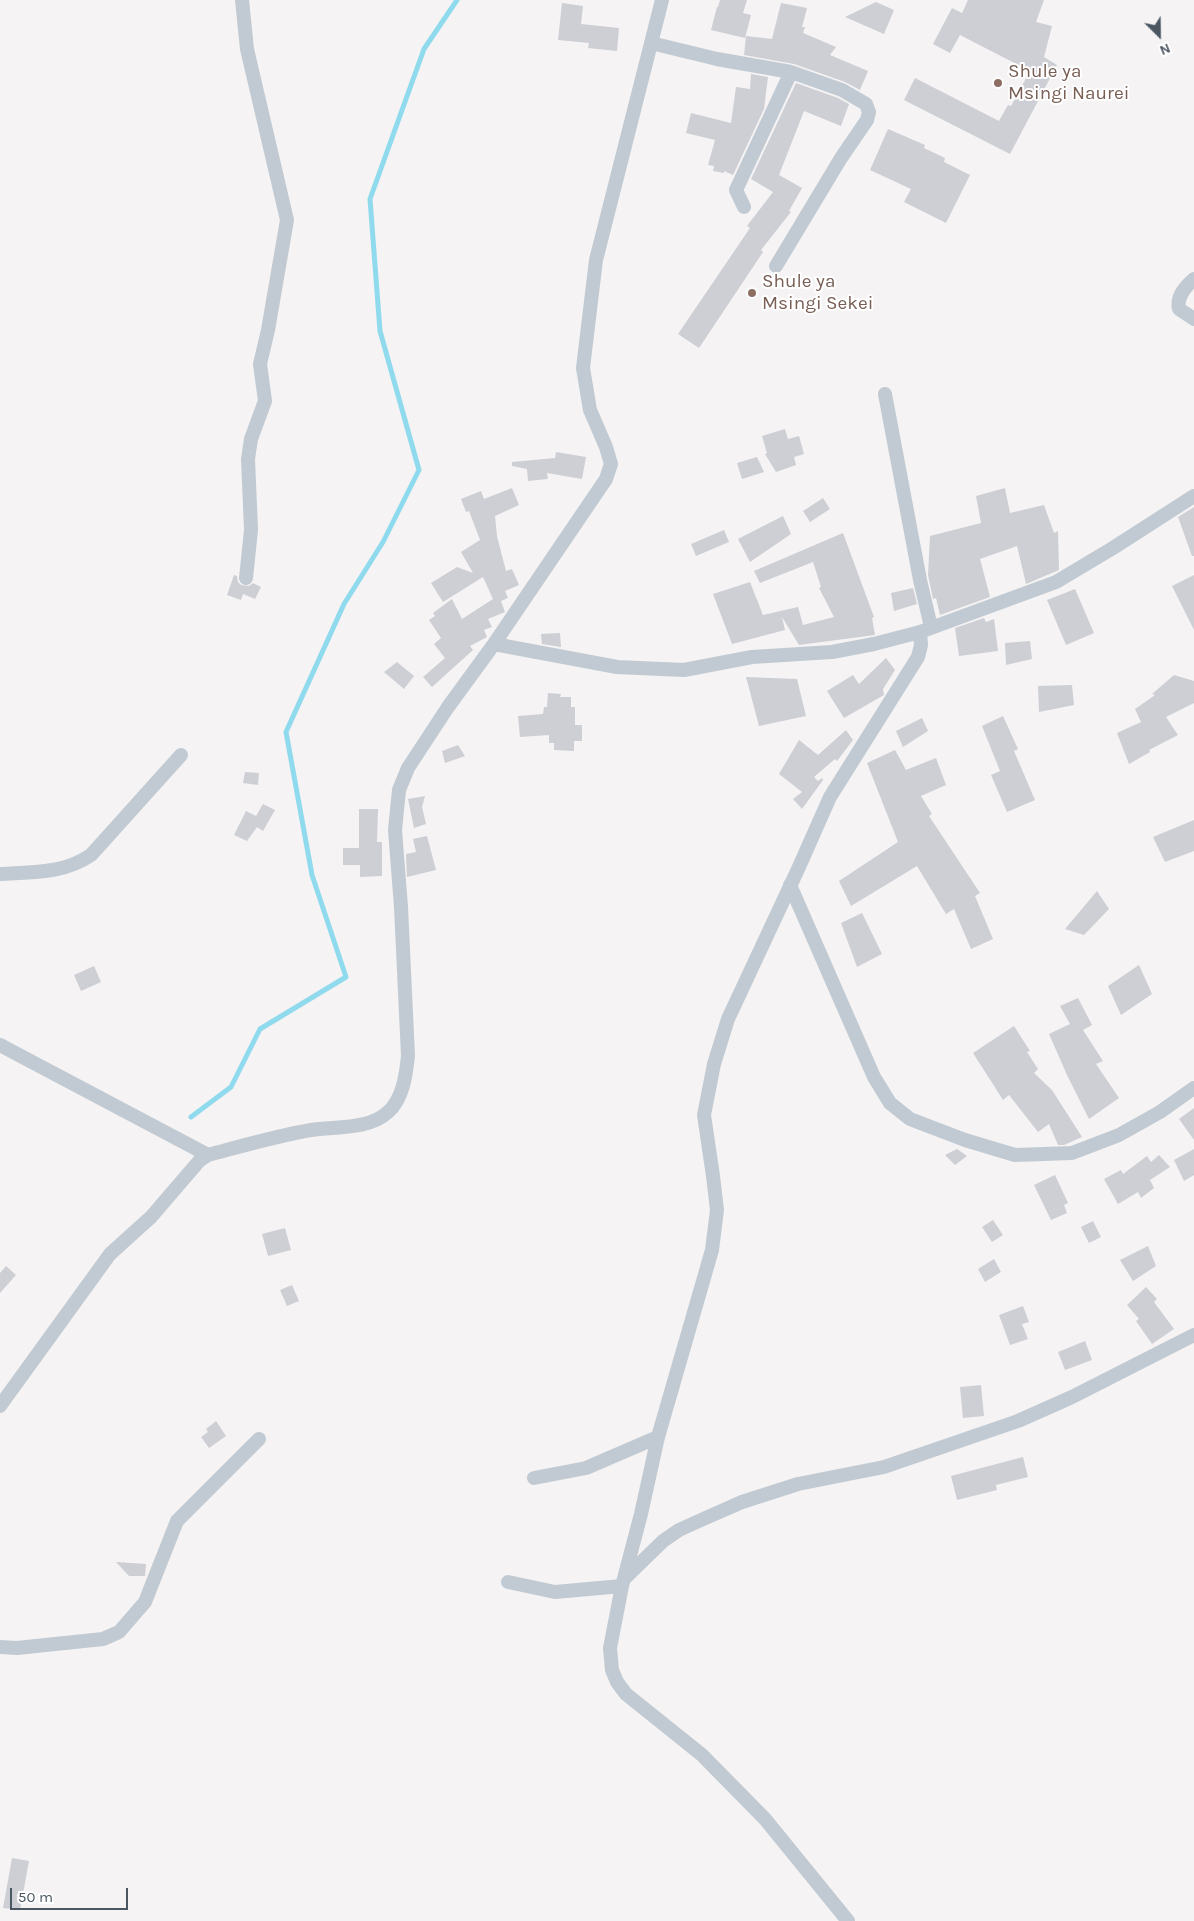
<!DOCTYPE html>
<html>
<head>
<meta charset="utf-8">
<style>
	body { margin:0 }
	#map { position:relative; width:1194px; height:1921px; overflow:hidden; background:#f5f3f3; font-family:Karla,sans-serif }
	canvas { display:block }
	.north { position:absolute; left:1134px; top:10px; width:50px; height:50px; -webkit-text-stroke:4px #fff; paint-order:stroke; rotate:157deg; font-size:14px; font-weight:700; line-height:20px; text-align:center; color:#4a5661 }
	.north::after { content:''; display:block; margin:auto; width:18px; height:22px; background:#4a5661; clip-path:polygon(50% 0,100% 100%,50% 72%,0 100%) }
	.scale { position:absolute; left:10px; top:1888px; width:118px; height:22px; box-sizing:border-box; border:2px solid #4a5661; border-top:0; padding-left:6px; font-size:15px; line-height:18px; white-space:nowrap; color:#4a5661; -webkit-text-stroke:4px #fff; paint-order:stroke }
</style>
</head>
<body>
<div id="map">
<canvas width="1194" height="1921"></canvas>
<div class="north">N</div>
<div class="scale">50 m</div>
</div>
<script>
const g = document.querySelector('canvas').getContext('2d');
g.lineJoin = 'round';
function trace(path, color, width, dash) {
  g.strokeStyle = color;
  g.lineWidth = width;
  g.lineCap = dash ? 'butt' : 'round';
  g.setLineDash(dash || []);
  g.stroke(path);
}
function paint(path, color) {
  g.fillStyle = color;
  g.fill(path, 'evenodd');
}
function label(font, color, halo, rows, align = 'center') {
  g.font = font + ' Karla,sans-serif';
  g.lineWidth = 4;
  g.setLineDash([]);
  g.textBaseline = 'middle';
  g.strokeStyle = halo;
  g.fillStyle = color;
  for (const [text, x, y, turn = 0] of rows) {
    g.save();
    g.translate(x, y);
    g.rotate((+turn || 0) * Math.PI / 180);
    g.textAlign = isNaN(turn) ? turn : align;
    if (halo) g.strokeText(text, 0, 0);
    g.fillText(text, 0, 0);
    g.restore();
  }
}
trace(new Path2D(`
	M191,1117L231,1087L260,1029L346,977L312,875L286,732L344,604L383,542L419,470L380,331L370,199L424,49L457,0`), '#90daee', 5);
paint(new Path2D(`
	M720,0H747L743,13L751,15L745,38L711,30L717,7H718Z
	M968,0H1044L1036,22L1052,26L1044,57L1057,65L1010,154L904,100L915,78L999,121L1008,105L1011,106L1030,71L960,35L950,53L933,44L952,8L962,13Z
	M876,2L894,10L884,34L845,17Z
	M562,3L583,6L581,24L619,28L617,51L588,48L589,43L558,40Z
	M781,3L807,8L802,27H805L803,33L836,47L830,55L868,71L860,90L845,82L794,64L744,55L746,36L772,39Z
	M751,74L768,77L764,109L733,175L724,171V173L713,171L714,166L708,165L715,140L686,133L691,113L731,123L736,87L750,89Z
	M796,83L838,98L849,104L841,126L804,111L779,175L802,188L789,211L791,212L761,250L763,252L699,348L678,334L750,228L747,226L773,192L751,179Z
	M888,129L925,145L924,148L945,158L944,162L970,175L946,223L904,202L911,189L870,170Z
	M785,429L788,439L799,436L804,454L794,457L796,465L776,472L765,454L767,453L762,436Z
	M556,452L586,457L582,479L547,473L548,479L528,481L527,469L512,466V462L555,458Z
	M757,457L764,472L742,479L737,463Z
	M512,488L519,505L495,516L497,536L506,571L512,569L519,585L505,591L508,598L501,601L505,612L488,619L492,627L484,630L487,637L470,646L473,650L432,687L423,677L445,658L434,644L441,638L429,620L435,616L433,613L452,599L462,619L493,599L483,577L443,602L431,583L457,567L473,573L461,552L480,540L469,511L466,512L461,499L481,491L484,499Z
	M1005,488L1010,513L1044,505L1054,533L1058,531L1059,570L1026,584L1017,546L980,559L990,597L940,615L936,598L933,599L928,575L930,536L981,523L976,496Z
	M823,498L830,509L810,522L803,511Z
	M1194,507V556H1192L1178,517Z
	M783,516L791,534L750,562L738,539Z
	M724,530L729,542L696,556L691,544Z
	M843,533L874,617L872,618L875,635L799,645L782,617L785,630L732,644L713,594L750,582L763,615L798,607L803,625L834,617L819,588L821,587L813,562L760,583L754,571Z
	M234,575L237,576L238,582L241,585L249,586L253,583L261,587L255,599L243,594L241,600L227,595Z
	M1194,575V630L1172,586Z
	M913,588L917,604L894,611L891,593Z
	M1075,589L1094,633L1066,645L1047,600Z
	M984,618L986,622L994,619L998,651L959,656L955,628Z
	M560,633L561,647L542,644L541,634Z
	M1030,641L1032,659L1006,665L1005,643Z
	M886,658L895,670L883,689L884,695L844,718L827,691L853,675L859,684Z
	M397,662L414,676L404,689L384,672Z
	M1174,675L1194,681V703L1166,717L1178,735L1149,750L1150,752L1129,764L1117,733L1141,722L1135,709L1155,695L1152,694Z
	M746,677L797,679L806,716L759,726Z
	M1072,685L1074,705L1039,712L1038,686Z
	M548,693L561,694L560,697H571V707H575V725H582V741H574V751L554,750V743H549V735L520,737L518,716L543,714L544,707H547Z
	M1003,716L1018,749L1014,751L1035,800L1007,812L991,775L1000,771L982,726Z
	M922,718L928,731L903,747L896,731Z
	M846,730L853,740L837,761L835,759L814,777L818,781L822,778L823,780L802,809L793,799L802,792L779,774L799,740L818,755Z
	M458,745L465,756L445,763L442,751Z
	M895,750L906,770L936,758L946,785L921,796L932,814L929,816L980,893L975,896L993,939L971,949L954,909L946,914L917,866L851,906L839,881L898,842L867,763Z
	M245,772L259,773L258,785L243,783Z
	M425,796L422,807L426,824L414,828L408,799Z
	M263,804L275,810L263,831L257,827L247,841L234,835L246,811L256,816Z
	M359,809H378L377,842H382V876L360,877V865H343V848H359Z
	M1194,820V851L1165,862L1153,837Z
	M427,836L436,870L407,877L406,854L416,852L413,839Z
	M1097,891L1109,909L1084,935L1065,929Z
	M862,913L882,954L857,967L841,923Z
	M1139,965L1152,994L1121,1015L1108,986Z
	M94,966L101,982L81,991L74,975Z
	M1078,998L1092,1025L1083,1030L1103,1061L1096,1064L1119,1098L1089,1119L1067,1075L1049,1034L1070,1024L1060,1006Z
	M1014,1026L1030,1051L1027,1052L1038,1069L1034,1073L1052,1090L1082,1137L1064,1145H1058L1049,1124L1038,1132L1009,1095L1003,1100L973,1053Z
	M1194,1108V1140L1179,1119Z
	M957,1149L967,1156L955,1165L945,1155Z
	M1194,1149V1175L1184,1181L1174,1160Z
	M1159,1155L1170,1167L1150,1180L1154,1188L1141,1198L1138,1192L1118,1204L1104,1179L1121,1170L1123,1174L1147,1156L1151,1162Z
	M1055,1175L1068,1203L1064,1205L1067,1213L1051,1220L1034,1185Z
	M993,1220L1003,1235L992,1242L982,1227Z
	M1093,1221L1101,1237L1089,1243L1081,1227Z
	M285,1228L291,1250L268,1256L262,1234Z
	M1148,1246L1156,1266L1133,1281L1120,1260Z
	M994,1259L1001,1272L985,1282L978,1269Z
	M6,1266L16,1275L0,1293V1273Z
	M292,1285L299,1301L287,1306L280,1290Z
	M1146,1287L1157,1299L1154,1302L1174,1329L1152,1344L1136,1321L1139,1319L1127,1305Z
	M1023,1306L1029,1322L1022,1324L1028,1339L1010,1345L999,1315Z
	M1085,1341L1092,1360L1065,1370L1058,1352Z
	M981,1385L984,1416L963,1418L960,1387Z
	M216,1421L226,1436L209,1448L201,1437L208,1432L206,1429Z
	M1023,1457L1028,1477L996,1485L997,1490L957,1500L951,1476Z
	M116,1562L146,1564L145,1576H129Z
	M12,1858L29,1861L20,1910L3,1908Z`), '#cdcfd5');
trace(new Path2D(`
	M242,0L247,49L287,220L268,330L260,364L265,401L251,439L248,459L251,530L246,578
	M651,43L717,59L791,72L842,90L866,104L869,112L867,120L841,158L776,266
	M744,207L736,190L791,72
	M1194,279C1186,286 1176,296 1179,309L1194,319
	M885,394L920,580L931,627
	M494,644L617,667L684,670L752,657L832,652L874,644L920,632L1056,582L1113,548L1194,496
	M0,874C33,872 63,874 91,855L181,755
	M790,885L874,1077L890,1103L910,1119L965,1140L1015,1155L1072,1153L1119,1135L1160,1112L1194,1088
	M0,1045L208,1155
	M0,1406L110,1254L151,1217L200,1160L208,1155C242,1146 276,1136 311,1130C335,1126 369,1130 388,1112C403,1099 406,1075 408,1056L401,907L395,830L399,790L408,768L448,707L494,644L606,479L611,464L606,447L590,410L583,368L596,260L662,0
	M534,1478L586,1468L658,1437
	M626,1577L663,1541L679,1530L701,1520L742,1502L798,1484L884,1467L1018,1421L1072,1397L1194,1335
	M508,1582L555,1592L622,1586
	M0,1647L17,1648L103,1639L119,1632L145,1602L177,1521L259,1439
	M848,1921L765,1819L702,1755L626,1694L617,1682L612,1670L610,1648L622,1586L641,1514L658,1437L712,1250L717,1210L713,1176L704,1115L714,1064L728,1019L799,867L830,797L918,657L921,645L920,632`), '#c1cad2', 14);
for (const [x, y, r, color] of [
	[998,83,5,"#8d6e63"],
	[752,293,5,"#8d6e63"]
]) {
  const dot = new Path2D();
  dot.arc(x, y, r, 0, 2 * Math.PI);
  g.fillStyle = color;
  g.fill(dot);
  trace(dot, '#fff', 2);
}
label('19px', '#785e54', '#fff', [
	["Shule ya",1008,72],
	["Msingi Naurei",1008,94],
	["Shule ya",762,282],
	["Msingi Sekei",762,304]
], 'left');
</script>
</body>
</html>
